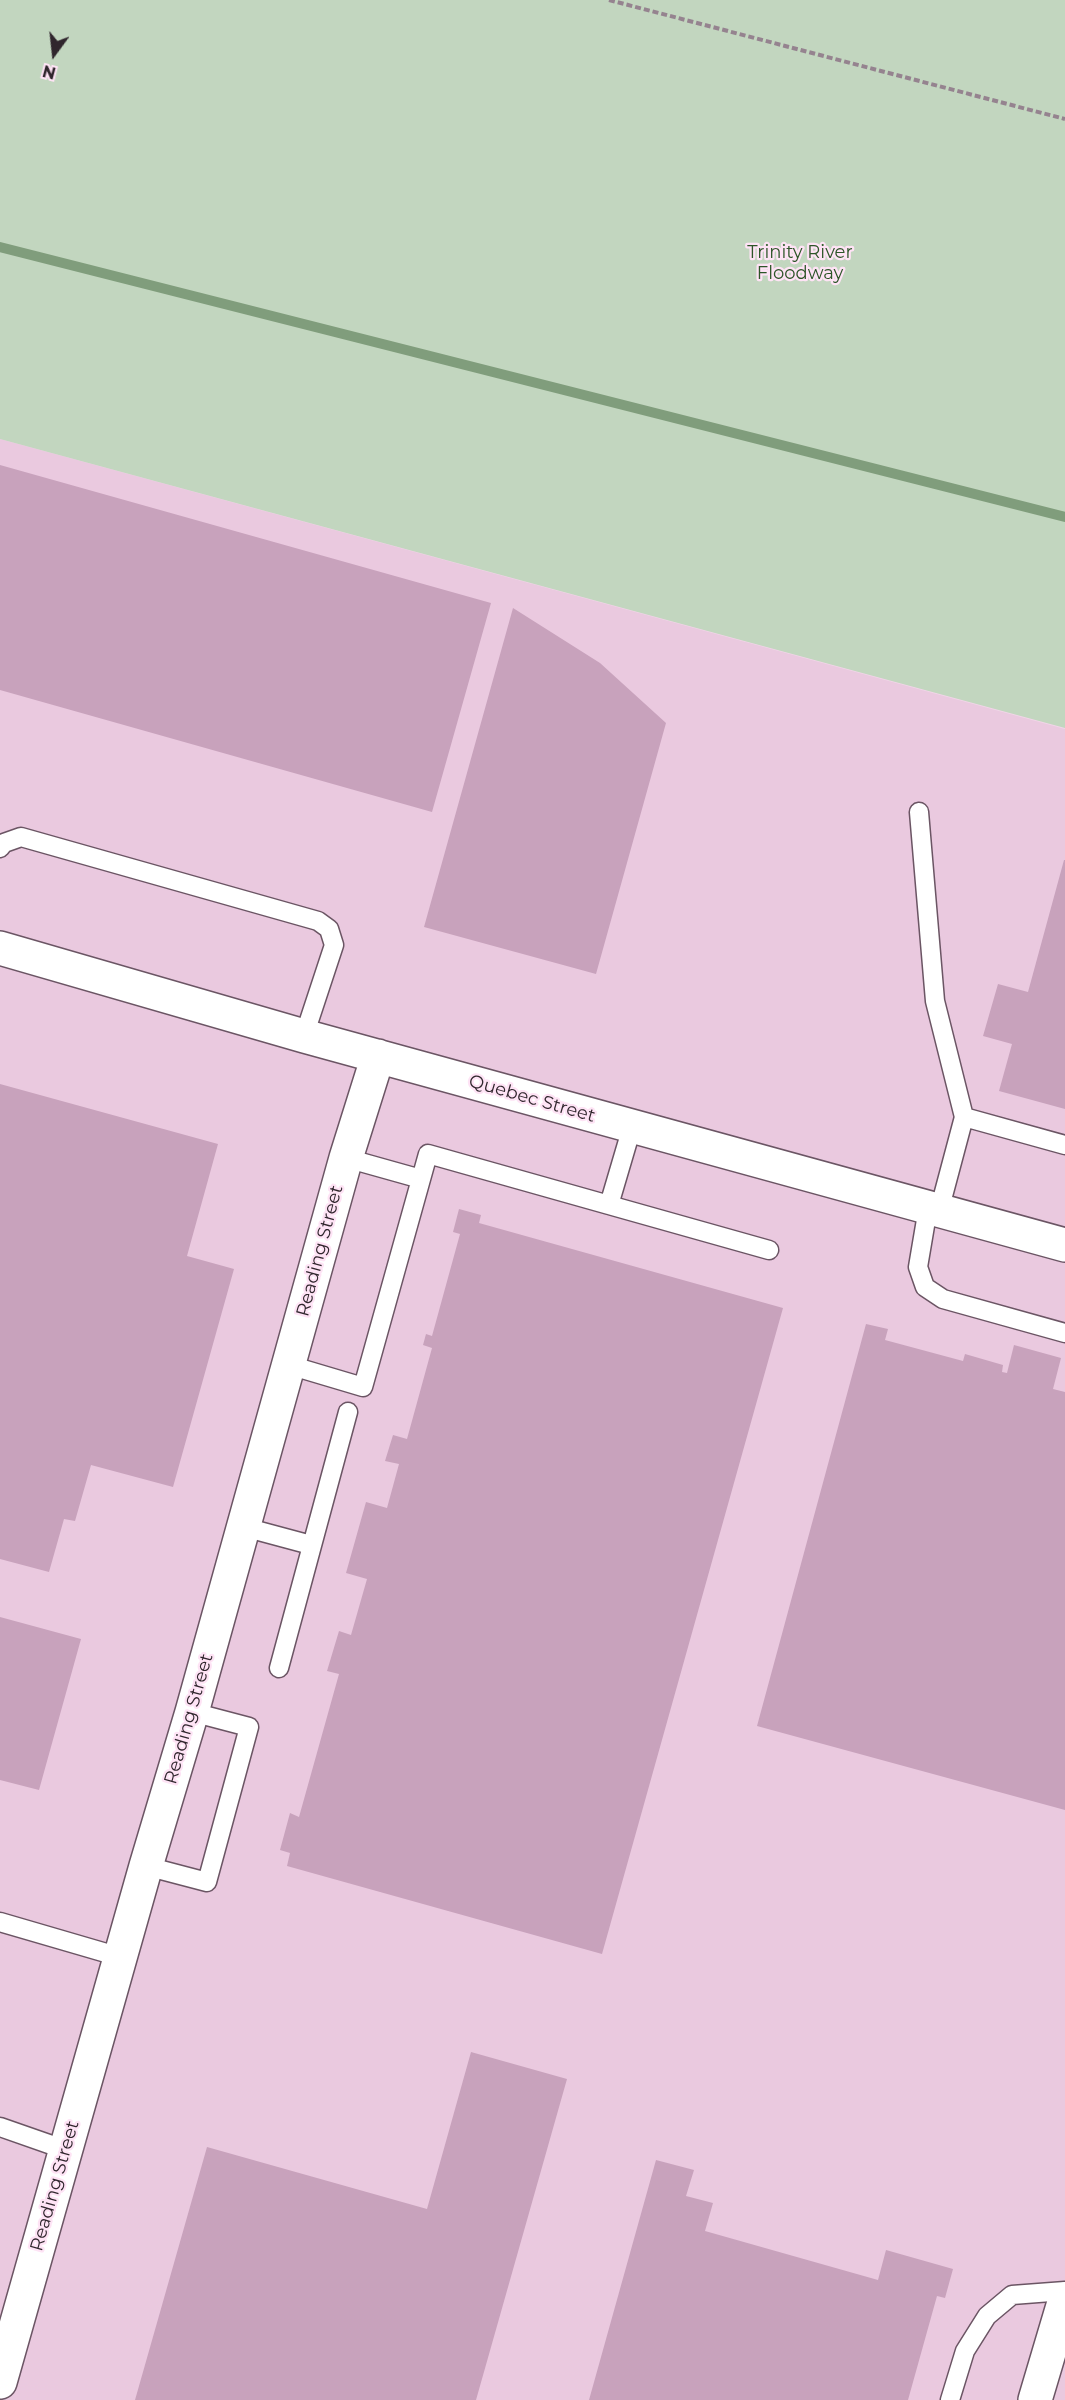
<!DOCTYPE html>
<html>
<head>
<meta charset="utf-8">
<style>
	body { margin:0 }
	#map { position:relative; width:1065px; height:2400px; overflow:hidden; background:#f1d6e8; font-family:Montserrat,sans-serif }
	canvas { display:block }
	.north { position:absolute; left:24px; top:24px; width:60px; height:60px; -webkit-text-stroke:4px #fee3f5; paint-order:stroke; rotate:195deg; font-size:16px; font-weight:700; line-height:24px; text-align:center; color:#30262d }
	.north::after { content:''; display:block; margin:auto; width:21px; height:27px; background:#30262d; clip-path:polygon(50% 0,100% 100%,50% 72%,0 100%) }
</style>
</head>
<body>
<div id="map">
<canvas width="1065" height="2400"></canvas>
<div class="north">N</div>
</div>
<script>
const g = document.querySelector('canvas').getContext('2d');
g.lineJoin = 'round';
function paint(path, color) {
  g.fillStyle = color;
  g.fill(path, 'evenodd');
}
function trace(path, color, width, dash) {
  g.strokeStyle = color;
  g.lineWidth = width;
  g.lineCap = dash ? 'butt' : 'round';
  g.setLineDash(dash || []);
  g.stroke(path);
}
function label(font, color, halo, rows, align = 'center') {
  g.font = font + ' Montserrat,sans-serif';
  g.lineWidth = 4.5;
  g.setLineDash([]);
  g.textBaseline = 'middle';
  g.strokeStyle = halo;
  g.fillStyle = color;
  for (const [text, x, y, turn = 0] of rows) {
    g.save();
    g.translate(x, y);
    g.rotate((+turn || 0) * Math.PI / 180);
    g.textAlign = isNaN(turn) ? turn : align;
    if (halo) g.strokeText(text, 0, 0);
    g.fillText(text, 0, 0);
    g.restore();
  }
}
paint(new Path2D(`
	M0,439L1065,729V2400H0Z`), '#eac9df');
paint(new Path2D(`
	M0,0H1065V728L0,439Z`), '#c2d6bf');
trace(new Path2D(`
	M0,247L1065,517`), '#809d7c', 10);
paint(new Path2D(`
	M0,465L491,603L432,812L0,690Z
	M513,608L600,663L666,723L596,974L424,927Z
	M1064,860H1065V1109L999,1091L1012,1044L983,1036L998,984L1028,992Z
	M0,1084L218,1144L187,1256L234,1269L173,1487L91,1465L75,1521L64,1519L49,1572L0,1559Z
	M459,1209L481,1215L479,1223L783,1308L602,1954L287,1866L290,1853L280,1850L290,1813L299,1817L339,1674L327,1671L339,1631L351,1635L367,1579L346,1573L366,1502L387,1508L399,1464L385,1461L393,1435L407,1439L432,1348L423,1345L426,1334L432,1336L460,1234L453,1232Z
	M866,1324L888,1329L885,1340L963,1361L965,1354L1003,1365L1002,1372L1007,1373L1014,1345L1061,1358L1053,1389L1065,1392V1810L757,1726Z
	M0,1617L81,1639L39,1790L0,1780Z
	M471,2052L567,2079L476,2400H135L207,2147L427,2209Z
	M656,2160L694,2170L686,2196L713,2203L705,2231L878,2280L886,2250L953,2269L945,2298L937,2296L908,2400H589Z`), '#c8a2bc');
const service = new Path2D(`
	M919,812L935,1001L964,1117
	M0,848L4,843L21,837L318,921L329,929L334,945L304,1036
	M346,1158L421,1179
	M609,1205L769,1250
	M928,1208L918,1267L925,1287L943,1299L1065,1333
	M939,1211L964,1117L1065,1145
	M289,1365L363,1387L428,1154L609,1205L632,1127
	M244,1527L311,1545
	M279,1668L348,1412
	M146,1866L207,1882L249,1727L192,1712
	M0,1922L120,1957
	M0,2127L66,2150
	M950,2400L965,2351L987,2316L1012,2295L1065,2291`);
const minor = new Path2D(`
	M0,948L304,1036L1065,1245
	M0,2382L146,1866L192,1712L346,1158L378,1056
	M1035,2400L1065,2299`);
trace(service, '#6b5564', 21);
trace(minor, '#6b5564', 36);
trace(new Path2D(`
	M609,0L1065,119`), '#95838f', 4, [6, 3]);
trace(service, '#fff', 18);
trace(minor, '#fff', 33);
label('18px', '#2c5527', '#fee3f5', [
	["Trinity River",800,253],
	["Floodway",800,274]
]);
label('18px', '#30262d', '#fee3f5', [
	["Quebec Street",532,1099,16],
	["Reading Street",320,1251,-75],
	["Reading Street",189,1719,-74],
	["Reading Street",55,2186,-74]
]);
</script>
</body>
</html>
